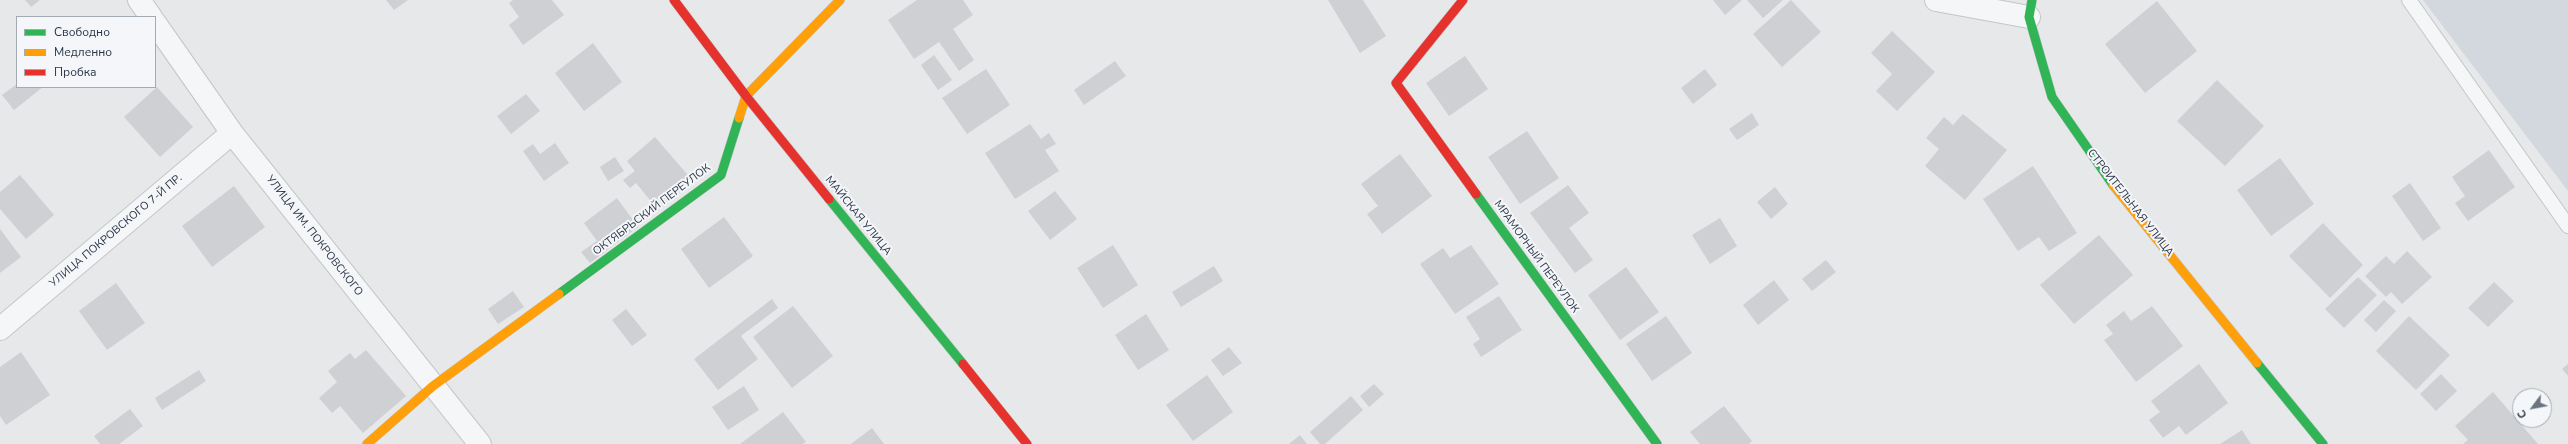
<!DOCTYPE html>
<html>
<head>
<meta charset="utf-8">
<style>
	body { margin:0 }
	#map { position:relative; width:2568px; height:444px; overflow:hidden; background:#e6e8ea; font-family:"Nunito Sans",sans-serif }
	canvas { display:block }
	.legend { position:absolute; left:16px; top:16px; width:140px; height:72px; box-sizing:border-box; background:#f4f6f9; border:1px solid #a3aab1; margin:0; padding:5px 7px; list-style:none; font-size:12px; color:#2a3746 }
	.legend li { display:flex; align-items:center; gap:8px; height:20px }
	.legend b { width:20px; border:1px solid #a3aab1 }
	.north { position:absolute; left:2512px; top:388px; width:40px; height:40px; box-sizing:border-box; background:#f4f6f9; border:1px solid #a3aab1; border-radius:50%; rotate:238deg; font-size:11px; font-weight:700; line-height:16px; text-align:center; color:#2a3746 }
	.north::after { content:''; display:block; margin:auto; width:14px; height:18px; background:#6c757f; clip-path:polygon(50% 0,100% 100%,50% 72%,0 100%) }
</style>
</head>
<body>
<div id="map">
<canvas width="2568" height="444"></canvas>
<ul class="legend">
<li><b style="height:5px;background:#30b455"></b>Свободно</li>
<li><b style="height:5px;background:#ff9f0a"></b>Медленно</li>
<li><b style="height:5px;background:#e5322d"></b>Пробка</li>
</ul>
<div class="north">С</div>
</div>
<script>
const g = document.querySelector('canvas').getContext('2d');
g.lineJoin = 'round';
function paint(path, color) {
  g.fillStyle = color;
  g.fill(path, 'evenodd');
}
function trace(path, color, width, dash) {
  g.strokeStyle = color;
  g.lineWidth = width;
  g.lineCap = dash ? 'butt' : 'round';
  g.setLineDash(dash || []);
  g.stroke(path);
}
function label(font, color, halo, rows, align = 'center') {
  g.font = font + ' "Nunito Sans",sans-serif';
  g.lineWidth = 4;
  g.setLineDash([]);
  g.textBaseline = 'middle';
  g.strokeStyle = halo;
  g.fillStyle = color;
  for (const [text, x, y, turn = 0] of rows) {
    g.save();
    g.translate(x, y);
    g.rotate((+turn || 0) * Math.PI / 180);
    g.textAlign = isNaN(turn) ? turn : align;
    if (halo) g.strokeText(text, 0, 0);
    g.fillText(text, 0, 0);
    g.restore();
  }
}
paint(new Path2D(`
	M2423,0H2568V191Z`), '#d3d8de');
paint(new Path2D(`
	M25,0H40L31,7Z
	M386,0H408L394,10Z
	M513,0H552L564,15L523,45L509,25L519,17L509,3Z
	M917,0H963L973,15L953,29L974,60L959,71L939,42L914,59L888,20Z
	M1328,0H1363L1386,36L1360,53Z
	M1713,0H1742L1725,15Z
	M1747,0H1783L1763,18Z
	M1791,0L1821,32L1782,67L1753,34Z
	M2157,1L2197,51L2145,93L2105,44Z
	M1892,31L1935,72L1897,111L1876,91L1892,74L1871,53Z
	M593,43L622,82L584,111L555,73Z
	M934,55L952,80L938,90L921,65Z
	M1465,56L1488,89L1449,116L1426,83Z
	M1115,61L1126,76L1084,105L1074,90Z
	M986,69L1010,105L967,134L942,98Z
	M1705,69L1717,85L1693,104L1681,88Z
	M2217,80L2264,126L2225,166L2177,121Z
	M17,84V87H43L14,110L2,95Z
	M157,87L193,127L160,157L124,117Z
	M526,94L540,111L511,134L497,116Z
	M1752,113L1759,125L1737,140L1729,129Z
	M1963,114L2007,150L1965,200L1925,166L1939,149L1926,138L1944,117L1953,125Z
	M1030,124L1041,139L1049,133L1056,144L1045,150L1059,171L1015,199L985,153Z
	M1527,131L1559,178L1520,204L1488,157Z
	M655,137L693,181L658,210L636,183L630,188L623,180L635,171L627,161Z
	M555,143L569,163L544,181L523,151L533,144L540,154Z
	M2489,150L2515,187L2468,221L2455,203L2465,196L2452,177Z
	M1400,154L1432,196L1382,234L1367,214L1378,206L1361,184Z
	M615,157L624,171L608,181L600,167Z
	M2280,158L2314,204L2271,236L2237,190Z
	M2033,166L2077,233L2049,251L2039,237L2018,251L1983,199Z
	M20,175L54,215L26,239L0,209V192Z
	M2410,183L2441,228L2423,241L2392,196Z
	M1568,185L1589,213L1569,228L1593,260L1575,273L1530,213Z
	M234,186L265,227L212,267L182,226Z
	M1775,187L1788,204L1771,219L1757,202Z
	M1055,191L1077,219L1050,240L1028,211Z
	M617,198L638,227L590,263L581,252L597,241L584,223Z
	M724,217L753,256L709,288L681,249Z
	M1720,218L1737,246L1710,264L1692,235Z
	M2323,223L2363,265L2330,298L2289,256Z
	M0,229L21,257L0,273Z
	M2099,235L2133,275L2074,324L2040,285Z
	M1113,245L1138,285L1103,308L1077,268Z
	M1471,245L1499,284L1455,314L1420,264L1443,248L1450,258Z
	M2407,251L2432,277L2402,304L2391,292L2386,297L2365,276L2386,256L2394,264Z
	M1826,260L1836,272L1812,291L1802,279Z
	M1214,266L1223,281L1181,307L1172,292Z
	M1626,267L1659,312L1620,340L1588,295Z
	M2358,277L2377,295L2344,328L2325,309Z
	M1774,280L1789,300L1758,325L1743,305Z
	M2494,282L2514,301L2488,327L2468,308Z
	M116,283L145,323L107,350L79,311Z
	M513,291L524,307L498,324L488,309Z
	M1499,296L1522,330L1481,357L1473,344L1480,339L1466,317Z
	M772,299L778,308L741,336L758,359L718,390L694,359Z
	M2384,300L2396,311L2376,332L2364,320Z
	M793,306L833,356L792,388L753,337Z
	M2152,306L2183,346L2136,382L2104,340L2113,334L2106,325L2124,311L2131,321Z
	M626,309L647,335L632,346L612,320Z
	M1146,314L1169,350L1138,370L1115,335Z
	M1666,316L1692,353L1652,381L1626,344Z
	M2409,316L2450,355L2416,390L2376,351Z
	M1229,347L1242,363L1223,376L1211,360Z
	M366,350L406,396L363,433L340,406L332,413L319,398L337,382L328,371L350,353L355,359Z
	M21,352L50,395L6,425L0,416V367Z
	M2199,364L2228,403L2186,435L2179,426L2163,438L2149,420L2160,412L2151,401Z
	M2568,364V376L2562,369Z
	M199,370L206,381L162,410L155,398Z
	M2441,374L2457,391L2436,411L2420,394Z
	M1207,375L1233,412L1193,441L1166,405Z
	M1374,384L1384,394L1369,407L1360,396Z
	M744,386L759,410L728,430L712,407Z
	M2493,392L2538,444H2463L2468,440L2455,426Z
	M1351,396L1363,410L1325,444H1320L1310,432Z
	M1724,406L1752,441L1749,444H1700L1690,432Z
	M130,409L143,426L119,444H100L94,436Z
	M783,412L806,442L802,444H740Z
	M872,428L884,444H851Z
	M2242,430L2251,444H2220Z
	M1300,435L1307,444H1289Z`), '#ced0d3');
const lane = new Path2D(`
	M2409,0L2568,226`);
const street = new Path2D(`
	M139,0L151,17
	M1936,0L2029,17
	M155,23L232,133L480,444
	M0,329L232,133`);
const fast = new Path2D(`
	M2032,0L2029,17L2052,97L2113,185
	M1476,194L1657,444
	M829,199L963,364
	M559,294L721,175L739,118
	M2257,363L2323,444`);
const slow = new Path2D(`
	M739,118L746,96L840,0
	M2113,185L2257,363
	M367,444L433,386L559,294`);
const jam = new Path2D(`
	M674,0L746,96L829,199
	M1463,0L1396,83L1476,194
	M963,364L1027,444`);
trace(lane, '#c4c6c8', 16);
trace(street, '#c4c6c8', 24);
trace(fast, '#c4c6c8', 10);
trace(slow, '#c4c6c8', 10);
trace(jam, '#c4c6c8', 10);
trace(lane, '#f5f6f7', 14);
trace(street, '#f5f6f7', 22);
trace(fast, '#30b455', 9);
trace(slow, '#ff9f0a', 9);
trace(jam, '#e5322d', 9);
label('11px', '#2a3746', '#f4f6f9', [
	["СТРОИТЕЛЬНАЯ УЛИЦА",2130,203,52],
	["ОКТЯБРЬСКИЙ ПЕРЕУЛОК",652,210,-37],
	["МАЙСКАЯ УЛИЦА",858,216,51],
	["УЛИЦА ПОКРОВСКОГО 7-Й ПР.",116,231,-40],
	["УЛИЦА ИМ. ПОКРОВСКОГО",314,236,52],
	["МРАМОРНЫЙ ПЕРЕУЛОК",1536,257,54]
]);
</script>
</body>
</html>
